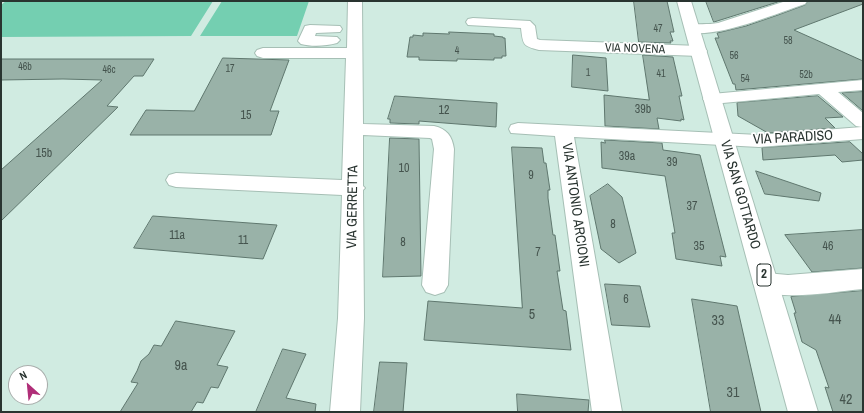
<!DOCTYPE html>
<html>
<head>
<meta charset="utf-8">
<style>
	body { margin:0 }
	#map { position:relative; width:864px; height:413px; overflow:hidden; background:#d0ebe1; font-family:"Archivo Narrow",sans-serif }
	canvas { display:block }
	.frame { position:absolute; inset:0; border:2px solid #293430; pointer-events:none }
	.north { position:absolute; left:8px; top:365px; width:40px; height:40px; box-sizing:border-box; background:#fff; border:1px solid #a9aeac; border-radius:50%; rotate:333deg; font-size:11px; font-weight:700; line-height:16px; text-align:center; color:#293430 }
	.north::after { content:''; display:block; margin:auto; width:14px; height:18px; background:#b02e78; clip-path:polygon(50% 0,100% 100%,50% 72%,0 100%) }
</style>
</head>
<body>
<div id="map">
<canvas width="864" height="413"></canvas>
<div class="frame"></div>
<div class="north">N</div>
</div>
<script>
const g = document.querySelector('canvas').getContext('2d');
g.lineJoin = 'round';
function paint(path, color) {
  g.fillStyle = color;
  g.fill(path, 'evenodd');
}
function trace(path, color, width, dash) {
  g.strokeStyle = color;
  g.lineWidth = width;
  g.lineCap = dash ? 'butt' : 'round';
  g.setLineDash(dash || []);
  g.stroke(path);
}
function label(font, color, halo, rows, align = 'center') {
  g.font = font + ' "Archivo Narrow",sans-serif';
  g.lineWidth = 3.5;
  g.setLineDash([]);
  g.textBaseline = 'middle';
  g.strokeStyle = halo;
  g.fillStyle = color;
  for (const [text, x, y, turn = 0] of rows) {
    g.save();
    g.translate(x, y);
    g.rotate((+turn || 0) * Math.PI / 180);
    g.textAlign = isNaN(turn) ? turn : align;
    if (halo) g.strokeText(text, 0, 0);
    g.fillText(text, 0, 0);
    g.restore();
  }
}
paint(new Path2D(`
	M6,1H213L191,36L1,37V5Z
	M222,1H309L297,36H200Z`), '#74cfb1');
const building = new Path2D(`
	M634,1H667L674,32H670L673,41H670L671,43L639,42Z
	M706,1H781L714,22Z
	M808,1H863V4L794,30L863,61V79L736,90L735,84H733L715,38H719L717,33L746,26L778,15L805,5Z
	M449,32L494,34V36L503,37V38H505L506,56H502V58H494V60L457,59V61L419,60V57H407L410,37H413V35L423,36V33L449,34Z
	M573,55L606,58L608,91L572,87Z
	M643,55L673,57L682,96H679L684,120L681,119V121L657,118L659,129L605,126L604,95L649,100Z
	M223,58L289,60L270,111H279L271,135H130L146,110L194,111Z
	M1,59H154L143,76H134L107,106L118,107L1,221V170L102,80L63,79L1,80Z
	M863,92V111L842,93Z
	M395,96L497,103L496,127L419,121V124L390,123V119H388Z
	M818,96L843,117L825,118L835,128L768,133L738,116L737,103Z
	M390,138L419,139L421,276L383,277Z
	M605,140L662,143L663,150L700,155L726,257L720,256L722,266L676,259L672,233H675L665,176L602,168L601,142L605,143Z
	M850,142L863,154V160L842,162L835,155L763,160L762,148Z
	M512,147L542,148L544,163H546L550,190H548V198L553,235H555L560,271H557L563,310L566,311L571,350L424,340L428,301L522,308Z
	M756,171L821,193L819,201L765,194Z
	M608,184L622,197L636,253L619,263L601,249L590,196Z
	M153,216L277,225L263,259L134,248Z
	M863,230V268L812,272L785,235Z
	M605,284L640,286L650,327L612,325Z
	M863,291V412H833L825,387L829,388L816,350L802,342L794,313H796L791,297Z
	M692,299L737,306L761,412H711Z
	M176,321L235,331L217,365L228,367L218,388L211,387L203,403L197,402L191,412H120L138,383L131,382L137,371L141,361L149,354L154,345L161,346Z
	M283,349L306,354L286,398L316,404L315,412H256Z
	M380,362L407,363L403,412H374Z
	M517,394L589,400L588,412H518Z`);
paint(building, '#99b2a8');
trace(building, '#5f776e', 1);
const minor = new Path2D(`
	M348,1H362L363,124L434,126C447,129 452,136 454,149L448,285L444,292L435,295L426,292L422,285L434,149L432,139L430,138L363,135V186L365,188L363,190L364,318L360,412H330L338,318L342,195L176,187L169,185L166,180L169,175L176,173L342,180L346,58H263L257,56L255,53L257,50L263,48H347Z
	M786,1H807L805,4C775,14 716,39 687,32L685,29L687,26C697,23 708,25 718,23Z
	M473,18L530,21L535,26L537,39L540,40L699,46L705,48L707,51L705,54L699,56L539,50C523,46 523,45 521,28L468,25L466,22L468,19Z
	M310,25L340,26L342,29L340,32L316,33L315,36L337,37L340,40L337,43C326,46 312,47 301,44L298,41L305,26Z
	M863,80V90L838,92L863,113V139L759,147L574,137L622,412H592L555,136L511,133L509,129L511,125L518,123L759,135L862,127L856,126L819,94L712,104L706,103L703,99L706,95L712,94Z
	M863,269V289C830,292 788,301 757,290L753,283L757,276L766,273L788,275Z`);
const major = new Path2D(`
	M677,1H691L818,412H788Z`);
trace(minor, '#a6bfb5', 2);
trace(major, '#a6bfb5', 2);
paint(minor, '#fff');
paint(major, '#fff');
label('10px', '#45544e', null, [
	["47",658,29],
	["58",788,41],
	["4",457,51],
	["56",734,56],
	["46b",25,67],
	["17",230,69],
	["46c",109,70],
	["1",588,73],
	["41",661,74],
	["52b",806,75],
	["54",745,79]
]);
label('12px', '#293430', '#fff', [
	["VIA NOVENA",635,49,2]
]);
label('12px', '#45544e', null, [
	["39b",643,110],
	["12",444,111],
	["15",246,116],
	["15b",44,154],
	["39a",627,157],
	["39",672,163],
	["10",404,169],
	["9",531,176],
	["37",692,207],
	["8",613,225],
	["11a",177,236],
	["11",243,241],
	["8",403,243],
	["35",699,247],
	["46",828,247],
	["7",538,253],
	["6",626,300]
]);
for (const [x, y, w] of [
	[764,275,14]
]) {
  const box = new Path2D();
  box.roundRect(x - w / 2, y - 11, w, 22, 3);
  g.fillStyle = '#fff';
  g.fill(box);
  trace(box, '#293430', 1);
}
label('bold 13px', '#293430', null, [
	["2",764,275]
]);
label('14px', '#293430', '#fff', [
	["VIA PARADISO",793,138,-3],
	["VIA SAN GOTTARDO",740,195,74],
	["VIA ANTONIO ARCIONI",575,205,82],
	["VIA GERRETTA",353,207,-89]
]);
label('14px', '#45544e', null, [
	["5",532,315],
	["44",835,320],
	["33",718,321],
	["9a",181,366],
	["31",733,393],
	["42",846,400]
]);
</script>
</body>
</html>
